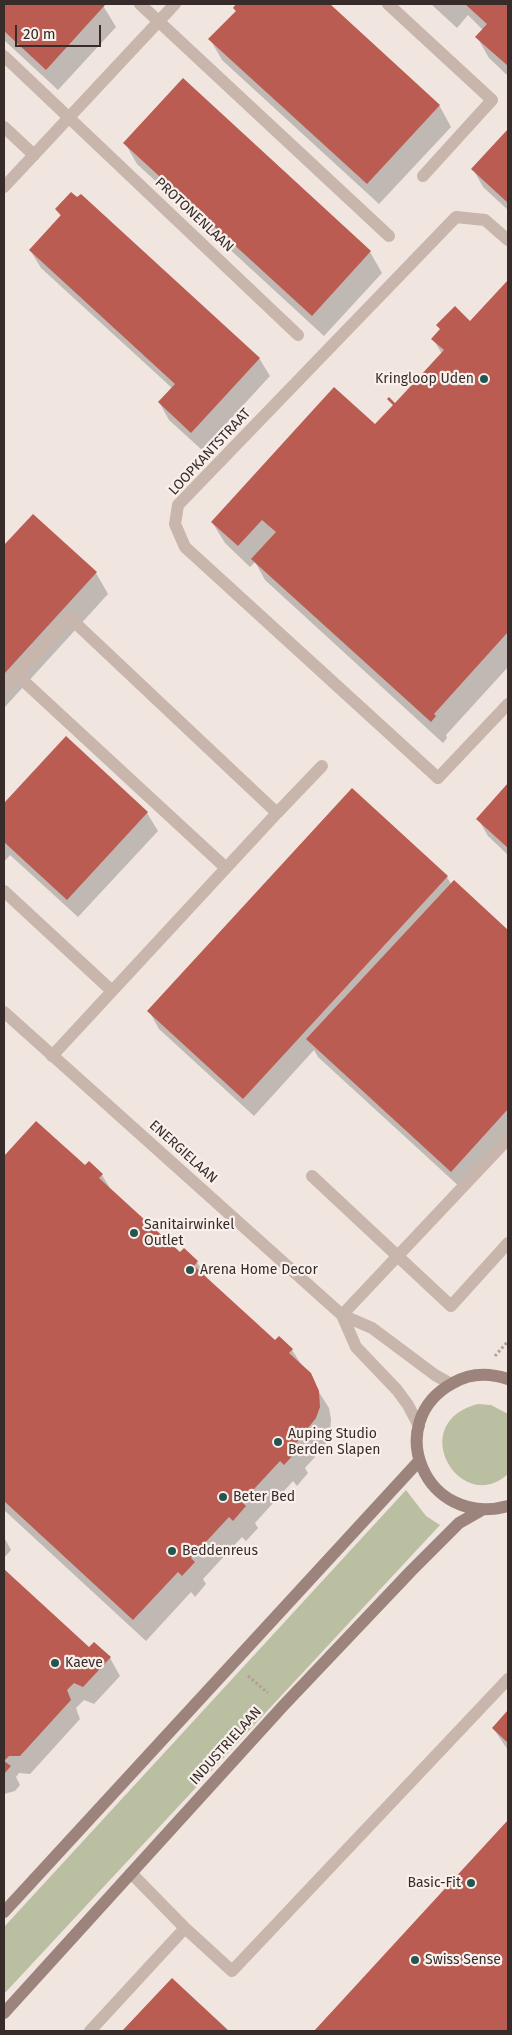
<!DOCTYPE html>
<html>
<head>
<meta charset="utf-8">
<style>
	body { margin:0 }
	#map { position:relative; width:512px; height:2035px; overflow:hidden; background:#f1e6df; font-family:"Fira Sans",sans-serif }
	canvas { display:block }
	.frame { position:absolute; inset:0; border:5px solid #372c2a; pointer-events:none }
	.scale { position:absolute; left:15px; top:25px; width:86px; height:22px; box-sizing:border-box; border:2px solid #372c2a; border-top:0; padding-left:6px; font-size:15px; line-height:18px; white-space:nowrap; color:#372c2a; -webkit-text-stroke:4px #f9f0eb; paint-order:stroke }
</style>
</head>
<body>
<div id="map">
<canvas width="512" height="2035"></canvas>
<div class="frame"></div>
<div class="scale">20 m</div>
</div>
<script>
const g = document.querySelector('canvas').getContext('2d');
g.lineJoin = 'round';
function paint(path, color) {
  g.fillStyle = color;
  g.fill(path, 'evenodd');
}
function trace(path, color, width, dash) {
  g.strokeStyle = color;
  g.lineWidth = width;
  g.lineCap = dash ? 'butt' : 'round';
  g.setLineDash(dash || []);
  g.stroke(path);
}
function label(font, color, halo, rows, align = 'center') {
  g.font = font + ' "Fira Sans",sans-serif';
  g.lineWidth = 4.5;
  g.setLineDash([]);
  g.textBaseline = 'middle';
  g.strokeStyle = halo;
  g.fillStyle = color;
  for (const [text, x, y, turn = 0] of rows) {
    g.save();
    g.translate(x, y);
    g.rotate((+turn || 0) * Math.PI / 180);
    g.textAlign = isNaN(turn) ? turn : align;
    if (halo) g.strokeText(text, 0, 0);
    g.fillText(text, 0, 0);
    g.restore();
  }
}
paint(new Path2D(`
	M478,1404L491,1405L508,1414V1474C461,1517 404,1423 478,1404Z
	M406,1490L426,1516L440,1525L4,1994V1927Z`), '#b9bfa0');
paint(new Path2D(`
	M4,4H102L116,27L58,90L4,40Z
	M237,4H328L439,105L451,127L379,204L222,60L210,39L237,12L234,8Z
	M431,4H508V76L489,58L477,37L483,30L468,15L457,28Z
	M508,131V210L483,187L473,169Z
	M125,143L370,252L382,273L324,336L137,164Z
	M56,209L259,358L270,376L202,450L169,420L159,402L172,388L41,268L30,250L61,217Z
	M508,282V667L446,735L447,738L443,743L265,580L255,562L250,567L225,543L212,522L375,426L442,354L433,339L441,330L438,325L470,323Z
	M33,515L96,573L108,594L4,708V547Z
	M66,738L147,813L158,831L78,917L10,855L4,862V805Z
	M508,785V855L488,836L478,819Z
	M447,877L451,884L454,882L508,932V1138L462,1189L318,1057L314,1050L254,1116L159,1029L149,1011Z
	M37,1122L85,1167L102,1175L113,1193L180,1254L197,1262L208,1280L275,1342L292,1350L329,1408L331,1419L330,1435L324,1447L305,1468L308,1473L297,1486L293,1481L255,1523L258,1528L246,1541L242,1537L203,1579L206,1584L195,1597L191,1592L146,1641L4,1510V1158Z
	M4,1537L11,1550L4,1558Z
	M4,1570L89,1649L110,1658L120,1676L94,1704L84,1700L76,1708L80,1719L30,1774L19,1773L16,1777L20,1785L15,1791L4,1794Z
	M508,1712V1750L493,1728Z
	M508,1822V2031H316Z
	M172,1980L227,2031H124Z`), '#0003');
paint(new Path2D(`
	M4,4H104L105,5L46,70L4,31Z
	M236,4H330L440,105L367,184L208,39L236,11L233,8Z
	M465,4H508V66L475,37L487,24Z
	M183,78L371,251L312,316L123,143Z
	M508,129V203L471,169Z
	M71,192L77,197L81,194L260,358L191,433L158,402L175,384L29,250L61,215L55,209Z
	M508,280V632L434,714L436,716L431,722L251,559L276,532L262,520L238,546L211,522L334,387L375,424L393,405L387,399L389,397L395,403L444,350L431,339L440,329L436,325L455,306L470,321Z
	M33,514L97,572L4,674V545Z
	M66,736L148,812L67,900L4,842V803Z
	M508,783V848L476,819Z
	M352,788L448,876L243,1099L147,1011Z
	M454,880L508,930V1109L451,1172L306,1039Z
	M36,1121L85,1165L89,1161L103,1174L99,1178L180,1252L184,1248L198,1261L194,1266L275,1340L279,1336L293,1349L289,1353L311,1373L319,1391L320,1407L316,1418L293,1447L297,1451L284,1465L280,1461L242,1502L246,1506L233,1521L229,1517L191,1558L195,1562L182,1576L178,1572L133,1620L4,1501V1156Z
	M4,1569L89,1647L94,1642L111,1657L83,1687L74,1683L67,1690L71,1700L20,1756H9L4,1761L11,1766L4,1774Z
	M508,1710V1743L492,1728Z
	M508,1820V2031H314Z
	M172,1978L229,2031H122Z`), '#bb5c53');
trace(new Path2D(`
	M495,1356L508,1341
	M248,1676L268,1693`), '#b49e96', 3, [2.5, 2.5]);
trace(new Path2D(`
	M140,4L389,236
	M388,4L492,100L423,176
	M4,56L298,335
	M4,127L34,155
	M16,674L226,868
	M4,688L69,617L277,813L52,1056
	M438,778L185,547L175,524L178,505L456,217L485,220L508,240
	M277,813L322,766
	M4,891L112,991
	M312,1176L451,1306L508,1243
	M342,1315L508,1139
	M185,1928L232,1971L508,1679
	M90,2031L185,1928L131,1873`), '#c8b5ac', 12);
trace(new Path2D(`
	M4,187L175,4
	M438,778L508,704
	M4,1012L342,1315L372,1328L435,1375L451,1384
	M342,1315L356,1347L397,1390L408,1405L419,1426`), '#c8b5ac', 12);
trace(new Path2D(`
	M508,1379C490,1373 470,1373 453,1383C381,1422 425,1529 508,1506
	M4,1912L419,1461
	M4,2013L283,1706L411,1571L459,1523L480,1511`), '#9c847d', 12);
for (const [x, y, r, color] of [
	[484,379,5,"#235551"],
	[134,1233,5,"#235551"],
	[190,1270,5,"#235551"],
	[278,1442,5,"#235551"],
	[223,1497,5,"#235551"],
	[172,1551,5,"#235551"],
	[55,1663,5,"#235551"],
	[471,1883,5,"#235551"],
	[415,1960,5,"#235551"]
]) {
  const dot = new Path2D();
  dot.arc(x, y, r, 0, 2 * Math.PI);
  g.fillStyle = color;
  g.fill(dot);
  trace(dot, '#f9f0eb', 2);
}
label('14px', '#372c2a', '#f9f0eb', [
	["PROTONENLAAN",194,215,43],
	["LOOPKANTSTRAAT",210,452,-47],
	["ENERGIELAAN",183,1152,42],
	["INDUSTRIELAAN",226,1746,-48]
]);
label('14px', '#372c2a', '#f9f0eb', [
	["Kringloop Uden",474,379,"right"],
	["Sanitairwinkel",144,1225],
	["Outlet",144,1241],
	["Arena Home Decor",200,1270],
	["Auping Studio",288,1434],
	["Berden Slapen",288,1450],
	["Beter Bed",233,1497],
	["Beddenreus",182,1551],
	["Kaeve",65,1663],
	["Basic-Fit",461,1883,"right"],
	["Swiss Sense",425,1960]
], 'left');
</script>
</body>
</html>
